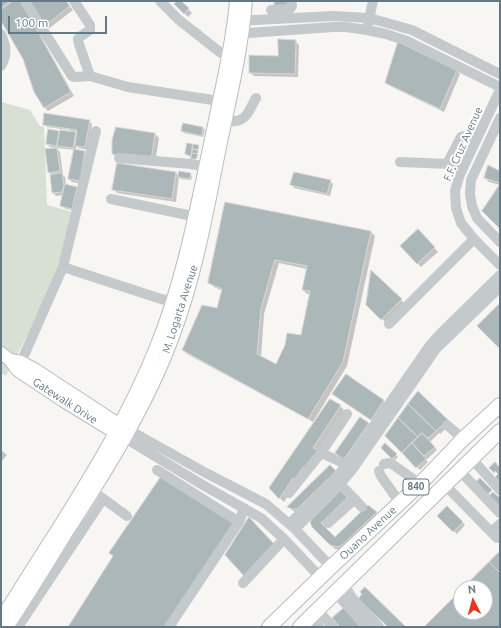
<!DOCTYPE html>
<html>
<head>
<meta charset="utf-8">
<style>
	body { margin:0 }
	#map { position:relative; width:501px; height:628px; overflow:hidden; background:#f7f6f3; font-family:Ubuntu,sans-serif }
	canvas { display:block }
	.frame { position:absolute; inset:0; border:2px solid #637a86; pointer-events:none }
	.north { position:absolute; left:453px; top:580px; width:40px; height:40px; box-sizing:border-box; background:#fff; border:1px solid #c1cacf; border-radius:50%; rotate:354deg; font-size:11px; font-weight:700; line-height:16px; text-align:center; color:#637a86 }
	.north::after { content:''; display:block; margin:auto; width:14px; height:18px; background:#f13318; clip-path:polygon(50% 0,100% 100%,50% 72%,0 100%) }
	.scale { position:absolute; left:8px; top:16px; width:99px; height:18px; box-sizing:border-box; border:2px solid #637a86; border-top:0; padding-left:5px; font-size:12px; line-height:14px; white-space:nowrap; color:#637a86; -webkit-text-stroke:3px #fff; paint-order:stroke }
</style>
</head>
<body>
<div id="map">
<canvas width="501" height="628"></canvas>
<div class="frame"></div>
<div class="north">N</div>
<div class="scale">100 m</div>
</div>
<script>
const g = document.querySelector('canvas').getContext('2d');
g.lineJoin = 'round';
function paint(path, color) {
  g.fillStyle = color;
  g.fill(path, 'evenodd');
}
function trace(path, color, width, dash) {
  g.strokeStyle = color;
  g.lineWidth = width;
  g.lineCap = dash ? 'butt' : 'round';
  g.setLineDash(dash || []);
  g.stroke(path);
}
function label(font, color, halo, rows, align = 'center') {
  g.font = font + ' Ubuntu,sans-serif';
  g.lineWidth = 4;
  g.setLineDash([]);
  g.textBaseline = 'middle';
  g.strokeStyle = halo;
  g.fillStyle = color;
  for (const [text, x, y, turn = 0] of rows) {
    g.save();
    g.translate(x, y);
    g.rotate((+turn || 0) * Math.PI / 180);
    g.textAlign = isNaN(turn) ? turn : align;
    if (halo) g.strokeText(text, 0, 0);
    g.fillText(text, 0, 0);
    g.restore();
  }
}
paint(new Path2D(`
	M1,102L30,110L40,126L44,127L47,205L73,212C67,235 62,258 53,280C40,313 22,345 6,376L1,373Z`), '#d8dfd3');
paint(new Path2D(`
	M1,1L22,2L74,96L48,111L44,107L24,58L1,19Z
	M33,1H65L73,10L47,30Z
	M179,1H180L192,13L188,17L175,4Z
	M295,41L299,45L298,77L254,76L250,72L279,57Z
	M456,70L460,74L444,112L390,86L386,82Z
	M89,121L92,124L88,150L79,148L76,146V151L85,152L88,155L82,184L72,182L69,179L75,150L50,147L47,144L49,130L69,132L70,130L47,127L44,124ZM73,131L78,132V135Z
	M184,124L203,128L205,130L203,137L184,133L182,131Z
	M155,134L159,138L155,163L117,158L113,154Z
	M188,144L199,147L197,159H193L192,157L188,156L186,154Z
	M57,149L60,152L63,175L65,177L66,185L77,188L79,191L74,211L64,208L61,205L64,195L56,196L53,193L51,174L49,172Z
	M500,172V185L489,182L485,178Z
	M176,173L179,176L190,174L192,176L191,180L181,179L179,177L176,202L117,193L113,189Z
	M330,181L333,184L330,196L294,188L292,185Z
	M226,203L371,232L375,236L347,366L313,422L187,354L183,350L218,309L223,291L214,287L210,283ZM279,263L307,269L303,290L307,294H311L301,336L286,346L276,365L261,357L264,314Z
	M418,230L438,252L421,267L401,246Z
	M372,272L405,304L386,323L367,304Z
	M334,394L383,401L387,405L375,423L338,398Z
	M340,406L344,410L284,502L270,488Z
	M409,406L451,424L440,434L439,433L430,442L437,450L426,460L428,462L420,470L387,436Z
	M361,418L372,427L348,461L339,456Z
	M385,445L398,457L395,460L382,448Z
	M1,450L7,455L1,462Z
	M330,467L338,474L295,512L291,509L288,507Z
	M341,492L351,502L325,528L335,538L376,513L380,517L341,550L335,549L313,527Z
	M447,507L465,525L457,534L438,516Z`), '#0003');
const building = new Path2D(`
	M1,1H10L1,8Z
	M13,1H21L71,92L44,108L34,92L23,59L1,21V10Z
	M32,1H66L70,6L43,27L30,2Z
	M177,1H181L189,8L184,14L174,4Z
	M274,1H289V7L275,8Z
	M278,39L296,40L295,74L249,73V55L278,56Z
	M398,42L457,70L440,109L385,83Z
	M44,113L90,120L85,147L75,146L77,130L43,125Z
	M183,123L203,127L202,136L181,131Z
	M116,127L155,133L151,160L112,154V140Z
	M48,129L59,131L57,146L46,144Z
	M60,130L76,132L73,148L57,146Z
	M187,143L193,144L191,156L185,154Z
	M193,144L199,145L198,150L192,149Z
	M57,148L60,171L48,173L45,149Z
	M74,149L85,151L80,181L68,179Z
	M193,149L198,150L197,154L192,153Z
	M192,153L198,154L196,159H191Z
	M117,163L176,172L172,199L112,190Z
	M488,165L500,171V183L484,178Z
	M179,171L191,173L190,179L178,177Z
	M294,172L331,180L327,194L290,185Z
	M62,173L64,186L62,192L52,193L50,175Z
	M65,184L77,187L72,209L60,206Z
	M500,184V229L482,211Z
	M225,202L371,231L343,362L308,419L182,350L202,305L217,308L222,289L208,283ZM275,260L307,266L302,290L310,291L301,335L287,333L285,345L276,364L257,354L261,309Z
	M418,229L435,247L417,264L400,246Z
	M371,270L402,299L381,320L366,305Z
	M500,303V349L477,326Z
	M346,374L384,400L371,420L332,394Z
	M418,391L448,420L436,431L408,404Z
	M330,399L341,405L313,448L318,450L306,468L303,467L295,479L293,478L279,499L269,488Z
	M408,404L436,431L428,438L422,433L418,437L398,418Z
	M360,417L369,423L344,459L335,453Z
	M398,418L418,437L402,453L385,436Z
	M422,433L435,447L424,456L412,443Z
	M385,443L397,454L392,459L381,448Z
	M412,443L426,459L416,468L402,453Z
	M495,462L500,468V482L495,477L498,474L495,471L494,473L489,468Z
	M330,465L336,471L297,509H292L287,507Z
	M162,475L236,524L165,627H68L113,556L109,553Z
	M480,478L492,490L487,495L475,483Z
	M341,490L348,497L321,523L335,537L368,505L377,512L342,545L339,547L333,546L330,545L312,527L310,522L312,519Z
	M493,492L500,498V506L489,496Z
	M447,506L463,522L453,532L437,516Z
	M249,517L275,545L244,576L225,555Z
	M500,551V573L489,562Z
	M489,562L500,573V627H424L461,590V612H485V588H463Z
	M365,587L406,627H388L358,599L362,594L360,592Z
	M345,607L364,627H340L332,618Z`);
paint(building, '#acb7ba');
trace(building, '#d8d8d5', 1);
const major = new Path2D(`
	M1,353L10,360L21,362L36,370L126,429
	M10,360L17,370L62,400L122,437
	M1,618C20,589 38,559 57,530C94,471 130,412 156,347C180,288 193,225 206,163C212,134 218,106 224,77C229,52 234,27 236,1
	M7,627C28,596 47,564 67,532C108,469 148,405 174,334C197,272 208,207 221,142C231,95 242,49 246,1`);
const highway = new Path2D(`
	M269,627L331,567L420,484L463,439L500,405
	M300,627L500,431`);
trace(major, '#b7bcbf', 14);
trace(highway, '#b8bcbf', 16);
trace(new Path2D(`
	M25,1L26,3L72,76L74,77L90,76L128,87L219,101
	M74,1L90,25V30L81,36L78,39L79,44L90,76
	M160,1L179,20L221,53L228,56L234,57
	M271,10L290,9L292,6L291,1
	M236,21L333,16L369,18L412,30L500,74
	M368,24L373,1
	M1,34C6,46 8,54 1,66
	M235,34L333,27H346L367,30L386,34L407,41L500,87
	M500,90L460,174L455,191L456,208L461,223L474,239L500,265
	M500,118L471,180L470,194L472,206L477,218L500,242
	M219,119C224,120 230,122 235,121C247,121 251,106 256,98
	M119,158L191,164L212,168
	M400,162L449,164
	M462,171L449,164V160L461,137L464,136L476,139
	M111,199L202,218
	M63,267L161,299L172,301
	M389,324L474,239
	M18,369L63,267L96,131
	M447,425L463,439
	M129,430L206,473L266,504L295,529L331,567
	M125,438L201,484L261,518L284,539L320,577
	M321,453L339,461L351,469
	M472,459L500,490
	M384,464L389,463L392,464L420,484
	M157,470L239,522
	M379,471L381,476L400,503
	M460,471L500,513
	M340,484L362,507
	M445,485L497,538
	M289,493L321,453L347,414
	M98,495L127,516
	M328,523L355,499
	M289,524L330,484L346,466L430,345L440,334L500,275
	M295,529L340,484L352,470L436,349L500,287
	M491,532L500,524
	M243,583L284,539
	M344,584L352,598L379,627
	M335,592L366,627
	M317,610L333,627
	M310,617L319,627
	M18,627L103,499
	M169,627L239,522L244,508`), '#c4c9cb', 10);
trace(major, '#fff', 12);
trace(highway, '#fff', 14);
for (const [x, y, w] of [
	[416,487,26]
]) {
  const box = new Path2D();
  box.roundRect(x - w / 2, y - 8, w, 16, 3);
  g.fillStyle = '#fff';
  g.fill(box);
  trace(box, '#637a86', 1);
}
label('bold 10px', '#637a86', null, [
	["840",416,487]
]);
label('11px', '#637a86', '#fff', [
	["F.F. Cruz Avenue",463,144,-66],
	["M. Logarta Avenue",180,309,-72],
	["Gatewalk Drive",65,401,33],
	["Ouano Avenue",368,533,-43]
]);
</script>
</body>
</html>
